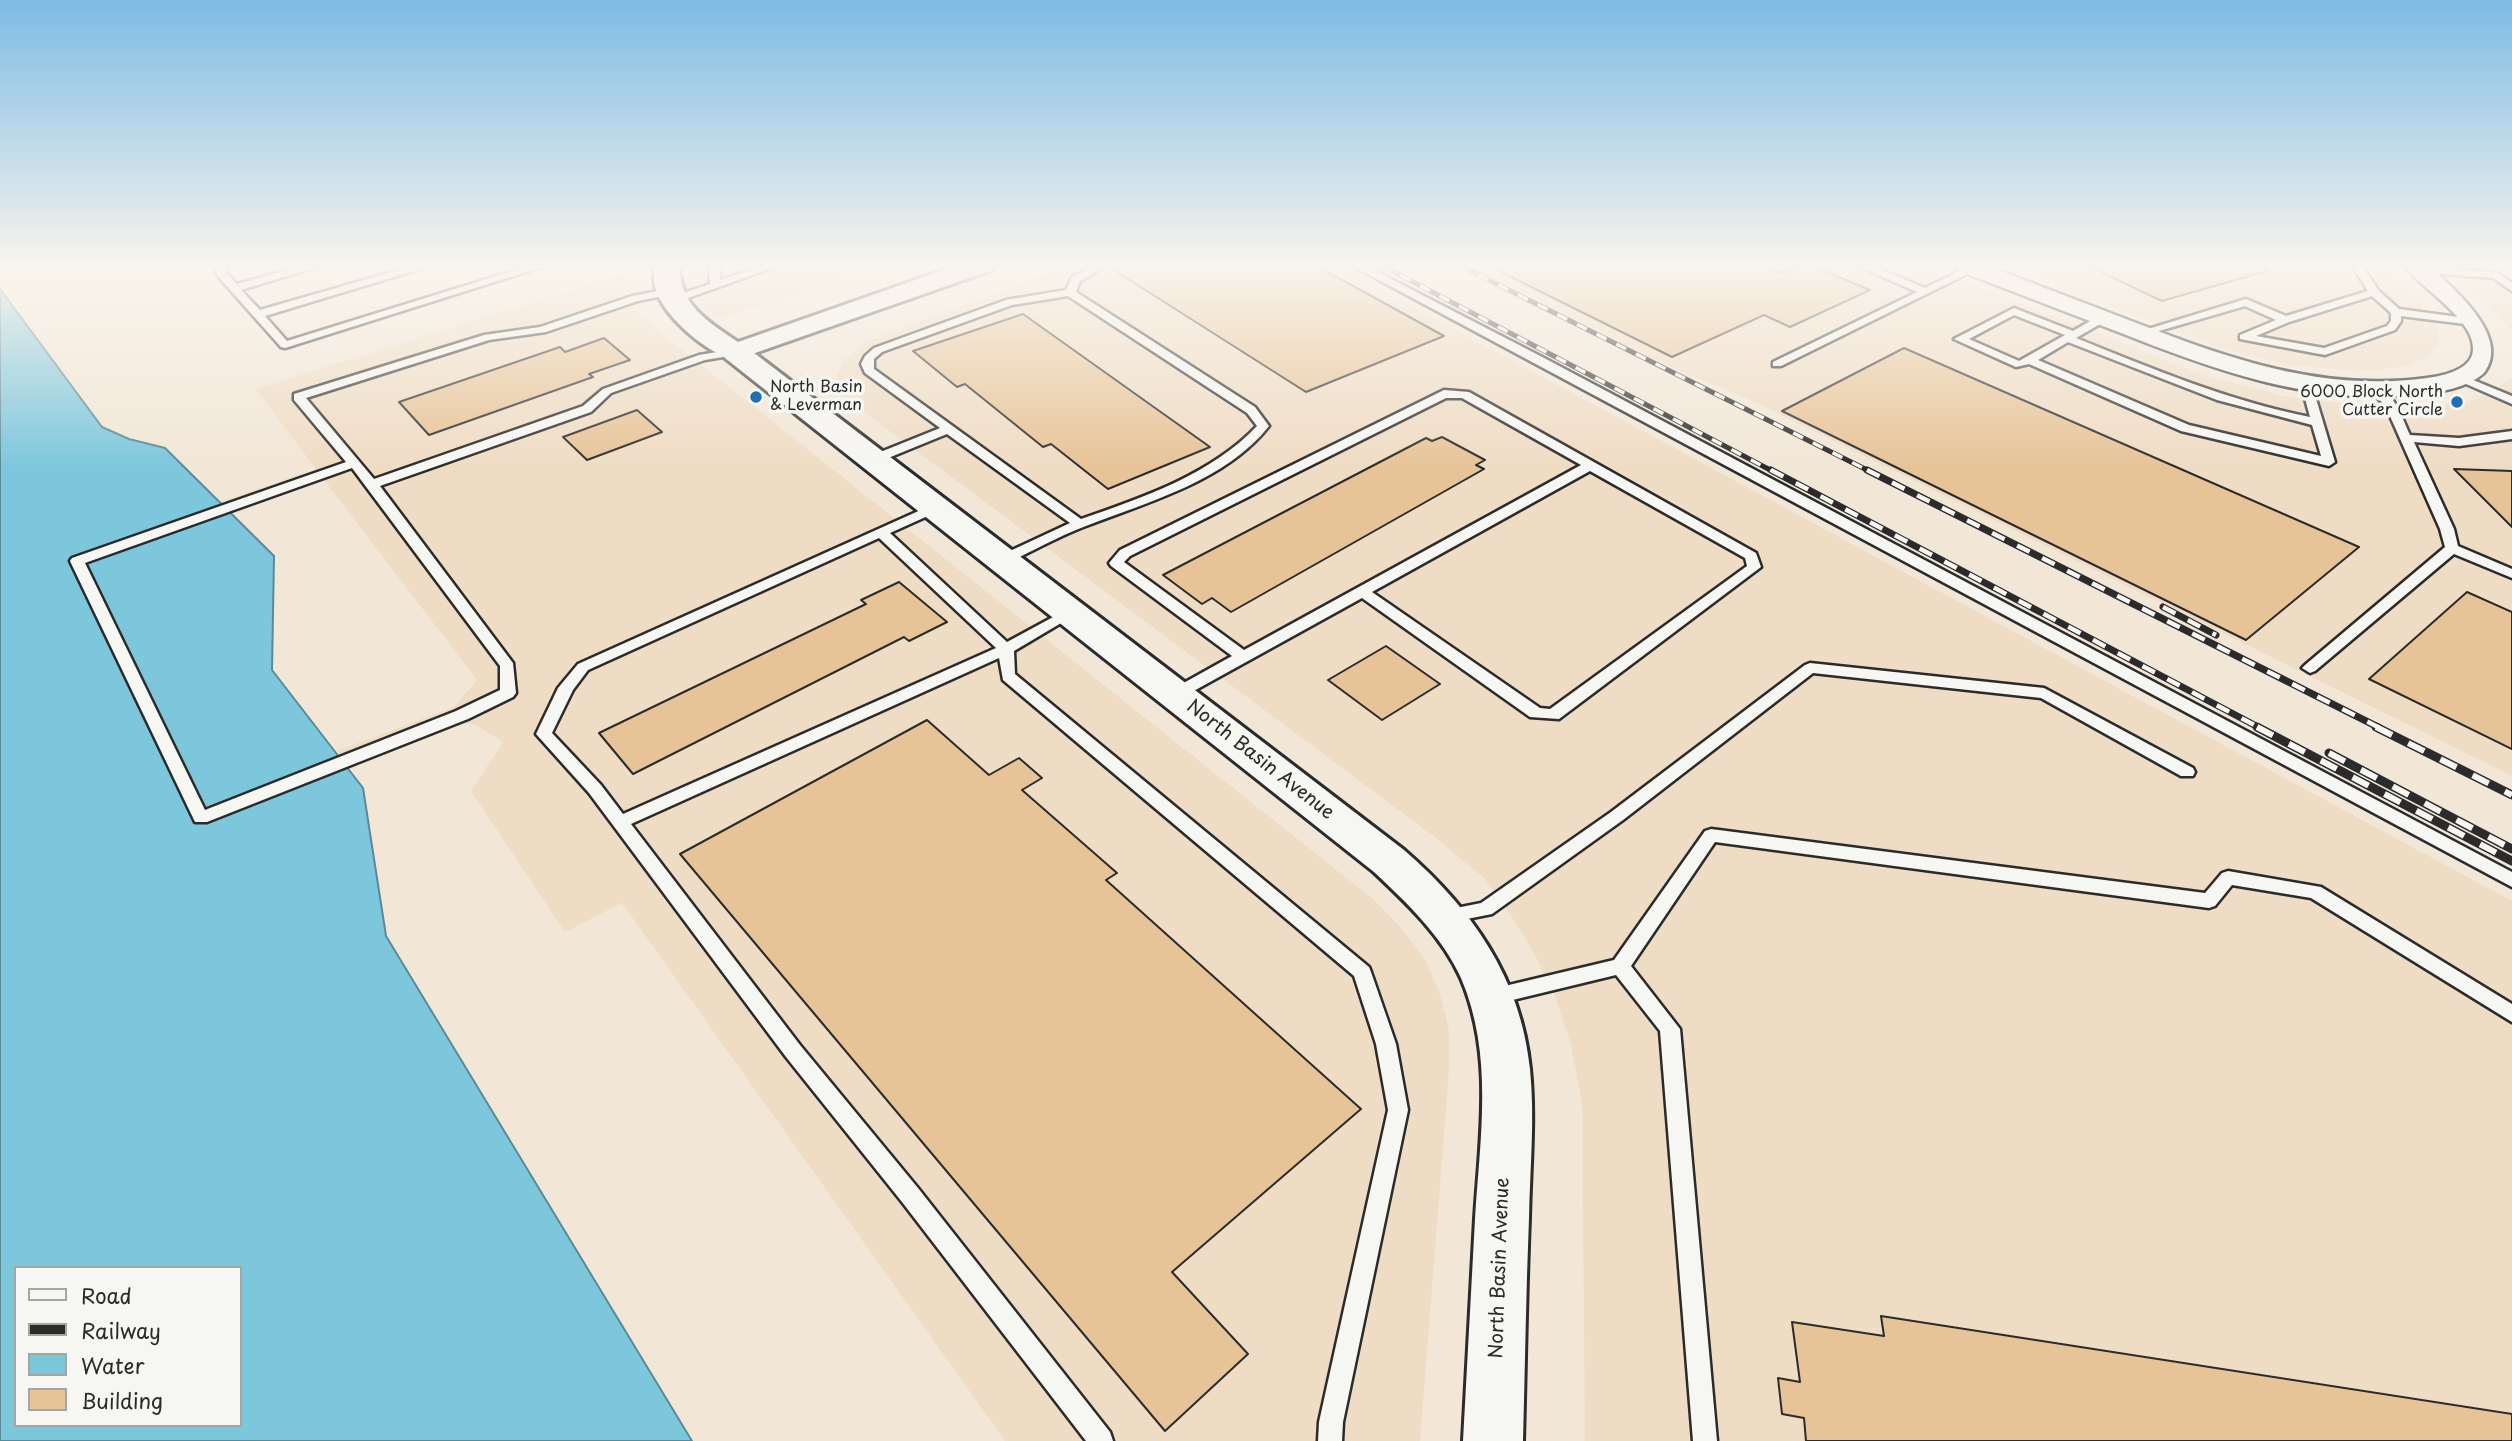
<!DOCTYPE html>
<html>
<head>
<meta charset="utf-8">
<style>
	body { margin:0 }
	#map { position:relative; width:2512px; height:1441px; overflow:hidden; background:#f2e7d7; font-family:"Playpen Sans",sans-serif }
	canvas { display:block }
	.legend { position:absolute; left:14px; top:1266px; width:228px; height:161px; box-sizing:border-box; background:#f6f6f2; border:2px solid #a5a5a2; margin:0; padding:9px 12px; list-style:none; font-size:21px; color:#2b2b2b }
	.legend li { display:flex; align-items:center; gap:14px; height:35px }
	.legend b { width:35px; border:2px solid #a5a5a2 }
</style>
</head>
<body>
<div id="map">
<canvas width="2512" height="1441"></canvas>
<ul class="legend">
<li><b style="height:9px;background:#f6f6f2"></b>Road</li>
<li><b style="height:9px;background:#2b2b2b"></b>Railway</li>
<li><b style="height:19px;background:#7dc7dd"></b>Water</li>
<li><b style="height:19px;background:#e7c498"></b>Building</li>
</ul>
</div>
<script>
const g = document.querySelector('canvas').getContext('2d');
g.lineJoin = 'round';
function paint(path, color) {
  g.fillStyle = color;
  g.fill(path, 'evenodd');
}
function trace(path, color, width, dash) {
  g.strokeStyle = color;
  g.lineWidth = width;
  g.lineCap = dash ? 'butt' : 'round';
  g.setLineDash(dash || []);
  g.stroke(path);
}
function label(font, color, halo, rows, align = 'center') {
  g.font = font + ' "Playpen Sans",sans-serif';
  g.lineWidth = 7;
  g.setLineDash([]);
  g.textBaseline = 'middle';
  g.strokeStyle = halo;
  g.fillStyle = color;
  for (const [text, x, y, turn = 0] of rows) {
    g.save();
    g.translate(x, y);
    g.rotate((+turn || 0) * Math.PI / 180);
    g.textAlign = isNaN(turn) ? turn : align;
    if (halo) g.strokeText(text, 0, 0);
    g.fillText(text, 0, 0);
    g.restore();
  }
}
paint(new Path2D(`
	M690,265H878L719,319L701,305L689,283Z
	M1071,265H1336L2512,901V1441H1585L1582,1103L1571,1045L1555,996L1534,953L1510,914L1484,878L1432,835L836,391L837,375L844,361L865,342Z
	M1465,265H1923L2200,374L2283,396L2373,407L2415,408L2468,401L2484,396L2512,378V776L1755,402L1662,363Z
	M2002,265H2382L2425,309L2438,329L2439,344L2430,354L2410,364L2387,369L2358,371L2289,365L2220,348Z
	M2444,265H2512V332L2500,317Z
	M625,273L623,288L629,305L645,320L1374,900L1404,931L1426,961L1440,994L1449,1029V1071L1420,1441H1005L622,903L565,932L471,791L503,742L474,724H463L170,837L47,561L316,469L256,389ZM324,480L477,680L454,707L255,782L126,549Z`), '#efdcc4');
const water = new Path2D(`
	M0,289L102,427L129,439L165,448L274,556L272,670L363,788L386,936L692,1441H0ZM16,1268H240V1425H16Z`);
paint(water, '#7dc7dd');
trace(water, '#5c8996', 2);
const building = new Path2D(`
	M1110,265H1315L1444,336L1306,392L1109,267Z
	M1487,265H1761L1782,273L1801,265H1810L1870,290L1790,327L1764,315L1672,357Z
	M2086,265H2266L2267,271L2162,301Z
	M1023,314L1210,447L1108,489L1051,444L1043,447L965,384L957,387L913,351Z
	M604,338L630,360L589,374L593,377L429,435L399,402L560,347L565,352Z
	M1904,348L2359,547L2246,640L1782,411Z
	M637,410L662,432L587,460L563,437Z
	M1442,437L1485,460L1476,465L1484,469L1231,612L1212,598L1202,604L1163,575L1426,438L1432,441Z
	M2454,469L2512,471V527Z
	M899,582L947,622L909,641L904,637L633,774L599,733L866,604L861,600Z
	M2467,592L2512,612V749L2369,679Z
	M1386,646L1440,684L1382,720L1328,680Z
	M927,720L989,775L1019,758L1042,778L1022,790L1117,873L1106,880L1361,1109L1172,1272L1248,1354L1165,1431L680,854Z
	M1881,1316L2512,1414V1441H1806L1804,1418L1782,1414L1778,1378L1800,1382L1792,1322L1884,1336Z`);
paint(building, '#e7c498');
trace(building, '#2b2b2b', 2);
const service = new Path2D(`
	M219,265H229L225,272L237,284L306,265H323L241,290L260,310L416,265H433L265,316L287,341L532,265H548L285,348L281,347L216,274L215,272Z
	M709,265H719L720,280L765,265H780L677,302H669V298L710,284Z
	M1095,265H1108L1080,281L1076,292L1255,407L1269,426C1226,481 1148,502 1086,526C1059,536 1033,551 1007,563H997L995,560L997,557L1070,523L947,434L876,463H868V457L940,428L865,373L861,364L865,356L874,348L1006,300L1066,290L1072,277ZM1068,296L1247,413L1257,426C1212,474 1142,498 1081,519L874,369V359L882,352L1012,305Z
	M1351,265H1364L1546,359L2512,872V887Z
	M1856,265H1870L1925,288L1970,266L1979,268L1781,366H1773V362L1917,292Z
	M2352,265H2362L2378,290L2399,309L2473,319L2478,322L2473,325L2401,316V321L2395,330L2325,355L2240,339V335L2276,320L2245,306L2145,335L2135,333L2246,299L2286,316L2368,291ZM2372,296L2391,313V321L2387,326L2324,348L2256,336L2289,322Z
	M2420,267L2496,272L2512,283V291L2493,278L2416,272V268Z
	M669,289L674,292L673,294L638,301L546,332L489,340L306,398L374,479L583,406L603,389L699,355L735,349L741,352L735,355L705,360L611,393L591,412L380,486L513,663L516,693L513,697L468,719L207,822H195L70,561L72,558L346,462L294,400V394L484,335L540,327L632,296ZM352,468L500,666V690L456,711L205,810L85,563Z
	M2014,308L2073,331L2099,316H2107V320L2076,338C2153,369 2229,401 2310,417L2301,384L2307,380L2311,382L2335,462L2329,466L2181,431L2029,364L2016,367L1954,339ZM2014,315L2065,335L2019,361L1969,339ZM2068,342L2217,400L2312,425L2321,456L2189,425L2038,360Z
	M2461,375L2512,396V404L2457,380V376Z
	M2377,386C2395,394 2402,418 2410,435L2459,438L2512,431V439L2459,446L2414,442L2454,529L2458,546L2512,569V578L2454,554L2315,671L2310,673L2302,668L2305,665L2445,547L2440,529L2386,407L2371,390Z
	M1444,390L1469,392L1756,553L1761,567L1559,719L1530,717L1362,598L1181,698H1171L1168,694L1171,690L1232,656L1111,566L1109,563L1120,550ZM1446,398H1462L1581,465L1244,650L1124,562L1130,556ZM1590,471L1745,558L1747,566L1550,709L1540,708L1372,592Z
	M934,504L941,508L939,511L890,533L1007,642L1066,610L1071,608L1078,613L1014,651L1015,674L1369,967L1371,972L1396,1044L1408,1110L1343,1422L1342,1441H1318L1319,1422L1388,1110L1376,1044L1354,976L1003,680L999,658L631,824L800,1045L918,1188L1110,1432L1113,1441H1086L902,1202L786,1057L589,793L536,734L558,688L578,664ZM879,538L996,648L623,814L601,785L552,733L573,690L588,670Z
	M1810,663L2044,688L2193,768L2195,772L2193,776H2181L2041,698L1813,673L1623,820L1492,914L1447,923L1441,921L1438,916L1441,911L1481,903L1611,812L1805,665Z
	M1711,829L2205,893L2222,873L2228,871L2321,887L2512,1004V1022L2311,898L2232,885L2215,906L2209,908L1715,842L1631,966L1680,1029L1717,1441H1693L1660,1031L1616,975L1492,1005L1485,1003L1482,997L1485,991L1492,989L1614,960L1705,831Z`);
const minor = new Path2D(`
	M1954,265H1985C2036,285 2088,304 2139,324C2233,360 2324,392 2427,378C2442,376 2472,370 2473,350C2475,319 2420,288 2404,265H2428C2453,288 2512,337 2484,373C2467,388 2441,392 2419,394C2314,406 2217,371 2121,333C2066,312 2012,291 1957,270Z`);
const tertiary = new Path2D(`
	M654,265H680C678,304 708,322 738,342L958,265H995L992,270L735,360C708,354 667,319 657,293C653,283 654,275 654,265Z`);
const secondary = new Path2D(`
	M735,344L745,346L1404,850C1471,908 1521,978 1530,1069C1535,1118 1530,1168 1529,1218C1526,1292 1525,1367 1523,1441H1463C1467,1367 1471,1293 1475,1219C1480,1138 1494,1055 1461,978C1442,936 1407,903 1374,872L725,358L721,352L725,346Z`);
trace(service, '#2b2b2b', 5);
trace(minor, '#2b2b2b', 5);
trace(tertiary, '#2b2b2b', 6);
trace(secondary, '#2b2b2b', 6);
paint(service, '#f6f6f2');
paint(minor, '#f6f6f2');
paint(tertiary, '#f6f6f2');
paint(secondary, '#f6f6f2');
const railFar2 = new Path2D(`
	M1381,265L1774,472
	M1459,265L1871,472`);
const railFar1 = new Path2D(`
	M1771,470L2260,728
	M1867,470L2380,728
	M2163,607L2216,635`);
const rail = new Path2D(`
	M2257,727L2512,861
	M2376,727L2512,795
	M2329,753L2512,849`);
trace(railFar2, '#2b2b2b', 5);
trace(railFar1, '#2b2b2b', 7);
trace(rail, '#2b2b2b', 9);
trace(railFar2, '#f6f6f2', 3.5, [11]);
trace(railFar1, '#f6f6f2', 4.5, [14]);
trace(rail, '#f6f6f2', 6, [18]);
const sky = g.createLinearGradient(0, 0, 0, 467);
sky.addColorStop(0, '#7dbce4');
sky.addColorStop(0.57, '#f9f4ed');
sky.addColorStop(1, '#f9f4ed00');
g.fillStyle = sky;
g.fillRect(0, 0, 2512, 467);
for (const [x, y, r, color] of [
	[756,397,7,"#1f6fb2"],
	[2457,402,7,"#1f6fb2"]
]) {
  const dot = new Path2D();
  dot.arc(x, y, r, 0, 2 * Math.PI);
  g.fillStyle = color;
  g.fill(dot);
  trace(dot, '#f6f6f2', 2.5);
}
label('16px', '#2b2b2b', '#f6f6f2', [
	["North Basin",770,388],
	["& Leverman",770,406],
	["6000 Block North",2443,393,"right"],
	["Cutter Circle",2443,411,"right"]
], 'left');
label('19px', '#2b2b2b', '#f6f6f2', [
	["North Basin Avenue",1260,760,38],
	["North Basin Avenue",1500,1268,-88]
]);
</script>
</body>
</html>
